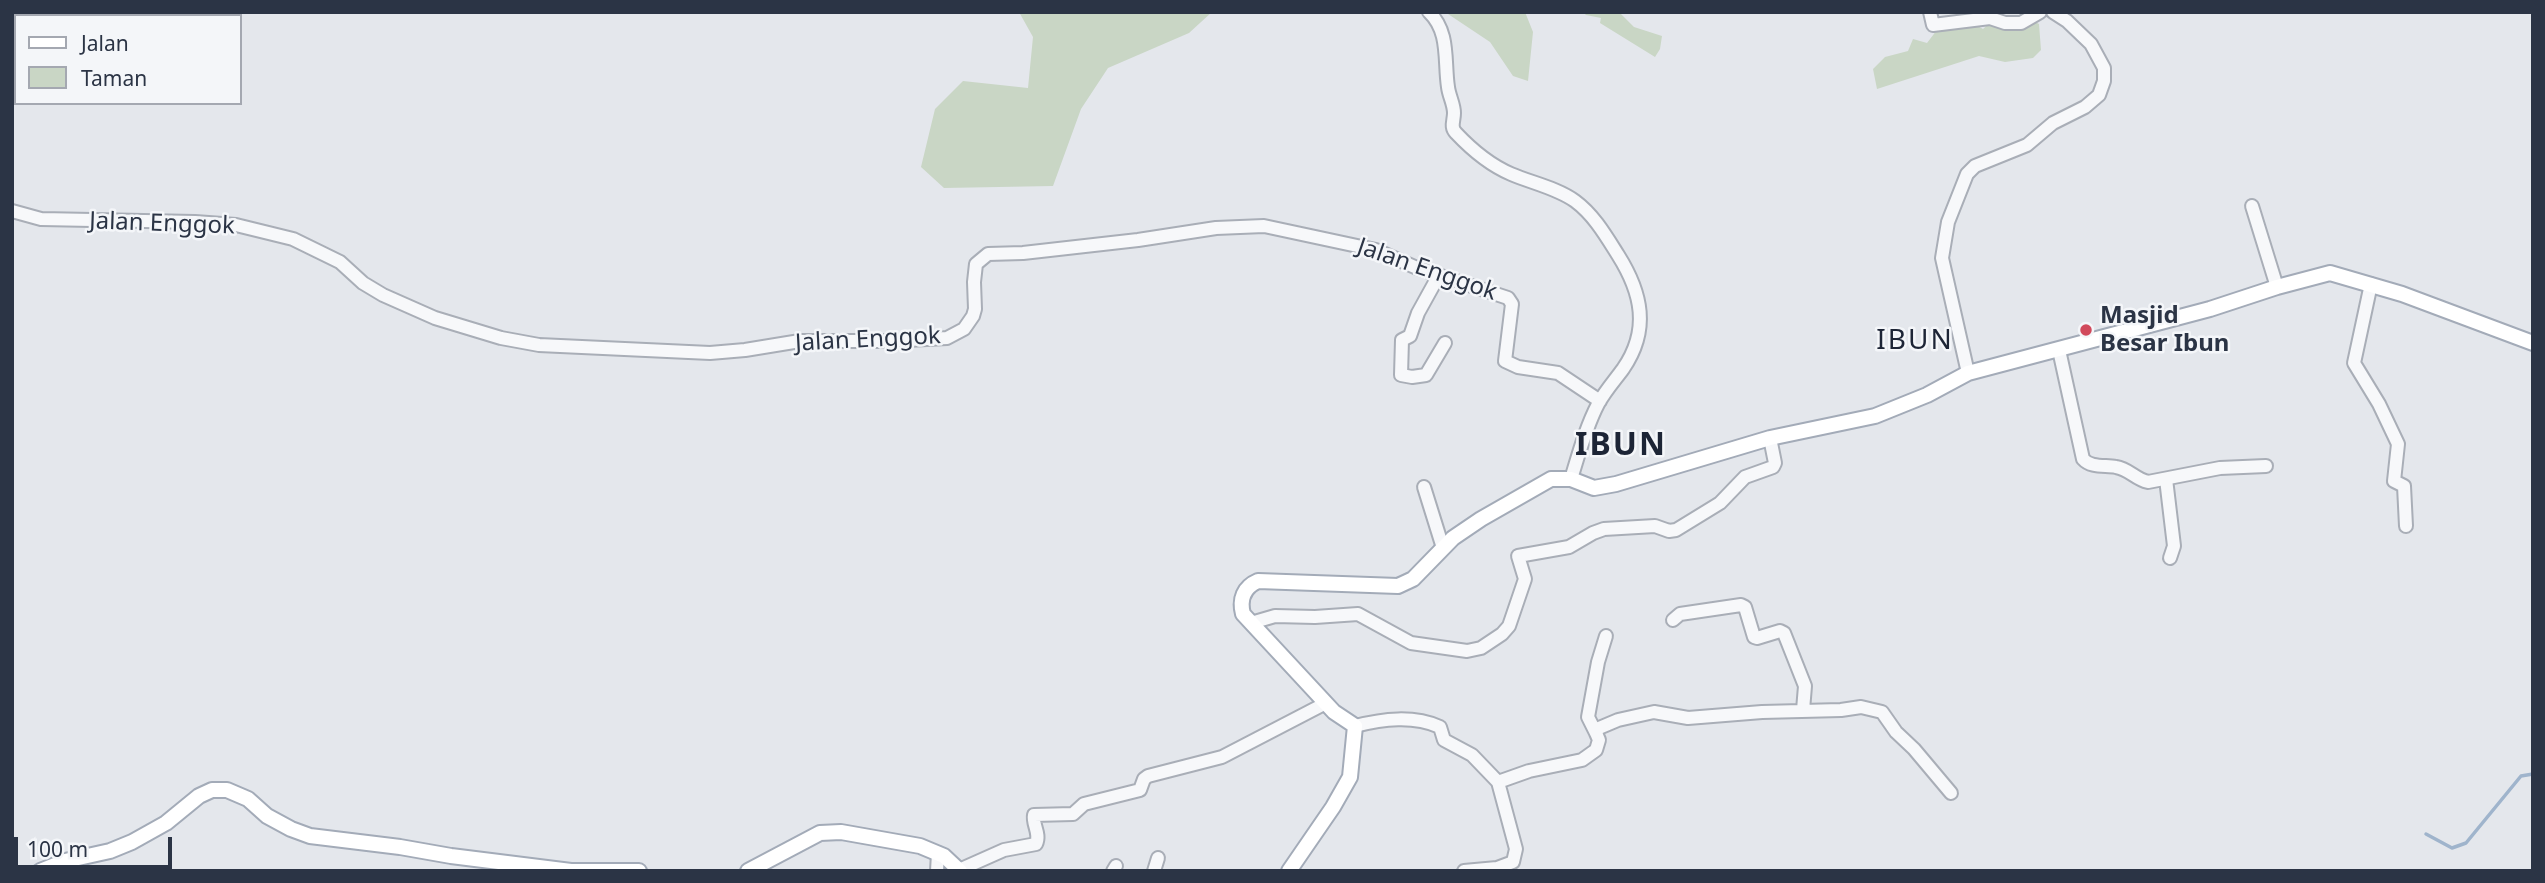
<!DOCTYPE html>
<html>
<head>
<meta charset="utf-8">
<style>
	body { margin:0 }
	#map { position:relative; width:2545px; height:883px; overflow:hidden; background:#e4e7ec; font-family:"Noto Sans",sans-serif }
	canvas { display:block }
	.frame { position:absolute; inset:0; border:14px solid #2b3445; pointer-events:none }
	.legend { position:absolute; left:14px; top:14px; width:228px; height:91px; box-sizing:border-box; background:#f4f6f9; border:2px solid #a4a8b1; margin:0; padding:9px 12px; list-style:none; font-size:21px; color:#2b3445 }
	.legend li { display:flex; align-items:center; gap:14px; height:35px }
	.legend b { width:35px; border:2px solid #a4a8b1 }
	.scale { position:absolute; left:14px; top:837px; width:158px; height:32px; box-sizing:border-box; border:4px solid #2b3445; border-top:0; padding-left:9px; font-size:21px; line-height:24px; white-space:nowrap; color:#2b3445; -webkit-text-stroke:5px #f4f6f9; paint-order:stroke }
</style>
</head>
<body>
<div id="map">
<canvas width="2545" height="883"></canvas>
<div class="frame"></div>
<ul class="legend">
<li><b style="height:9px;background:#fff"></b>Jalan</li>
<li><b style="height:19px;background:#c9d6c5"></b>Taman</li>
</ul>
<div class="scale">100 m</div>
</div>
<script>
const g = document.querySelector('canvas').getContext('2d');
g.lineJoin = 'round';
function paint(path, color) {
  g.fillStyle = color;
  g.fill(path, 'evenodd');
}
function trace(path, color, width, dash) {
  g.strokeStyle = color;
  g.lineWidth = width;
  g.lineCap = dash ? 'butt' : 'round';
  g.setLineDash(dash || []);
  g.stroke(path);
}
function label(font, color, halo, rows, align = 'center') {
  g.font = font + ' "Noto Sans",sans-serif';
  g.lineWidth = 5;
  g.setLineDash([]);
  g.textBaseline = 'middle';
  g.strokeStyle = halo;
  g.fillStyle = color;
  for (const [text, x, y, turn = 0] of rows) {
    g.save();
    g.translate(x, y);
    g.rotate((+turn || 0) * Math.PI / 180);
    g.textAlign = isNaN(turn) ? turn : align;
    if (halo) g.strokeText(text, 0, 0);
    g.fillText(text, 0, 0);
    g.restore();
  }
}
paint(new Path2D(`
	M1019,12H1212L1189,33L1108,68L1081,109L1053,186L944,188L921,167L935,109L963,81L1028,88L1033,37Z
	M1445,12H1525L1533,32L1528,81L1513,76L1490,42Z
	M1583,12H1619L1634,27L1662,36L1660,49L1655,57L1600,23L1601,18L1586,15Z
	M1963,12H1976V25L1983,29L1996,17L2034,21L2039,24L2041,50L2033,58L2005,62L1979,56L1877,89L1873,69L1885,57L1908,51L1913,39L1927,43L1940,26Z`), '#c9d6c5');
trace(new Path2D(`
	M2426,834L2452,848L2466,843L2521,776L2533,774`), '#9fb4cc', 3.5);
const minor = new Path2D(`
	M1429,12C1450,32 1444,61 1448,87C1449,96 1454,104 1454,113C1454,121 1450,127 1456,133C1472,150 1490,165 1511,174C1532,183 1557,188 1575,201C1594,215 1606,236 1618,255C1642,293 1650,330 1623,369C1615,380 1605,391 1598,404C1586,427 1579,453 1571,479
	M1930,12L1933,25L1990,18L2005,23H2021L2040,12
	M2252,206L2277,287
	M12,211L41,219L195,222L236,225L293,239L340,262L363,283L383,295L435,318L501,338L539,345L710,353L745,350L800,341H887L947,338L964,329L973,316L975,309L974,282L976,264L988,254L1023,253L1138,240L1216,228L1264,226L1376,250L1417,268L1508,298L1512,304L1505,361L1518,367L1558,373L1600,401
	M1439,275L1418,313L1410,336L1402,340L1401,375L1412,377L1426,375L1445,343
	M2371,284L2354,363L2379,404L2398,444L2394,481L2404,486L2406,526
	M2059,350L2083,459C2091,468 2105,465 2116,467C2129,469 2135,479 2148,482L2220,468L2266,466
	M1968,373L1942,258L1948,222L1967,174L1975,166L2027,145L2053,123L2085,107L2099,95L2104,81V68L2091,44L2067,21L2053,12
	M2166,479L2174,546L2170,558
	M1424,487L1443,548
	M1673,620L1680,614L1741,605L1745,607L1754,637L1757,638L1780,631L1784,633L1805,686L1803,710
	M1251,623L1275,616L1315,617L1358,614L1411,643L1467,651L1481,648L1502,634L1509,626L1525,579L1518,556L1569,547L1593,533L1604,529L1655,526L1669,531L1676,530L1720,503L1745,477L1773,467L1775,463L1770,438
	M1355,726C1383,719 1413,715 1440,727L1444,740L1472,755L1498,782L1529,771L1582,760L1596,750L1599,740L1596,733L1599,728L1618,720L1654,712L1688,718L1762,712L1841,710L1861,707L1882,712L1896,732L1914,749L1951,793
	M1596,733L1588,717L1598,662L1606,636
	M959,870L1004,850L1036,844C1041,834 1032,824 1034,815L1073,814L1084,804L1140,790L1144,779L1148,776L1222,757L1326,703
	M937,871L938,853
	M1113,871L1116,866
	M1154,871L1158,858
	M1464,871L1497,868L1513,862L1516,849L1498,782`);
const major = new Path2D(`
	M40,871L65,861L110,851L132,842L166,823L199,796L212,790H227L248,799L267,816L291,829L310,836L400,847L451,856L571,871H639
	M748,871L820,833L841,832L920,846L944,856L960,871
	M1289,871L1333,807L1350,777L1355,726L1334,712L1243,614C1239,599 1244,587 1258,581L1398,586L1413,579L1453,538L1481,519L1551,479H1571L1594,488L1616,484L1770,438L1875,416L1927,395L1968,373L2210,309L2277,287L2330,273L2402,294L2533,343`);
trace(minor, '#a9aeb7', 16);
trace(major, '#a3abb8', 18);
trace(minor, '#f7f8fa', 12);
trace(major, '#fff', 14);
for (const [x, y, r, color] of [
	[2086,330,7,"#d1495b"]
]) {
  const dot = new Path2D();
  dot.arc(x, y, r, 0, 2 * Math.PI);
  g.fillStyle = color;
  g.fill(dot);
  trace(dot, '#f4f6f9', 2.5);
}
label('24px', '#2b3445', '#f4f6f9', [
	["Jalan Enggok",162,224,2],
	["Jalan Enggok",1427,270,19],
	["Jalan Enggok",868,340,-3]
]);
label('bold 24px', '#2b3445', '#f4f6f9', [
	["Masjid",2100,316],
	["Besar Ibun",2100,344]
], 'left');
g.letterSpacing = '2px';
label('28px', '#1d2536', '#f4f6f9', [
	["IBUN",1915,341]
]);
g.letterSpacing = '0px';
g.letterSpacing = '2px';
label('bold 32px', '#1d2536', '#f4f6f9', [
	["IBUN",1621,446]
]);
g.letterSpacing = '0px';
</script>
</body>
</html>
